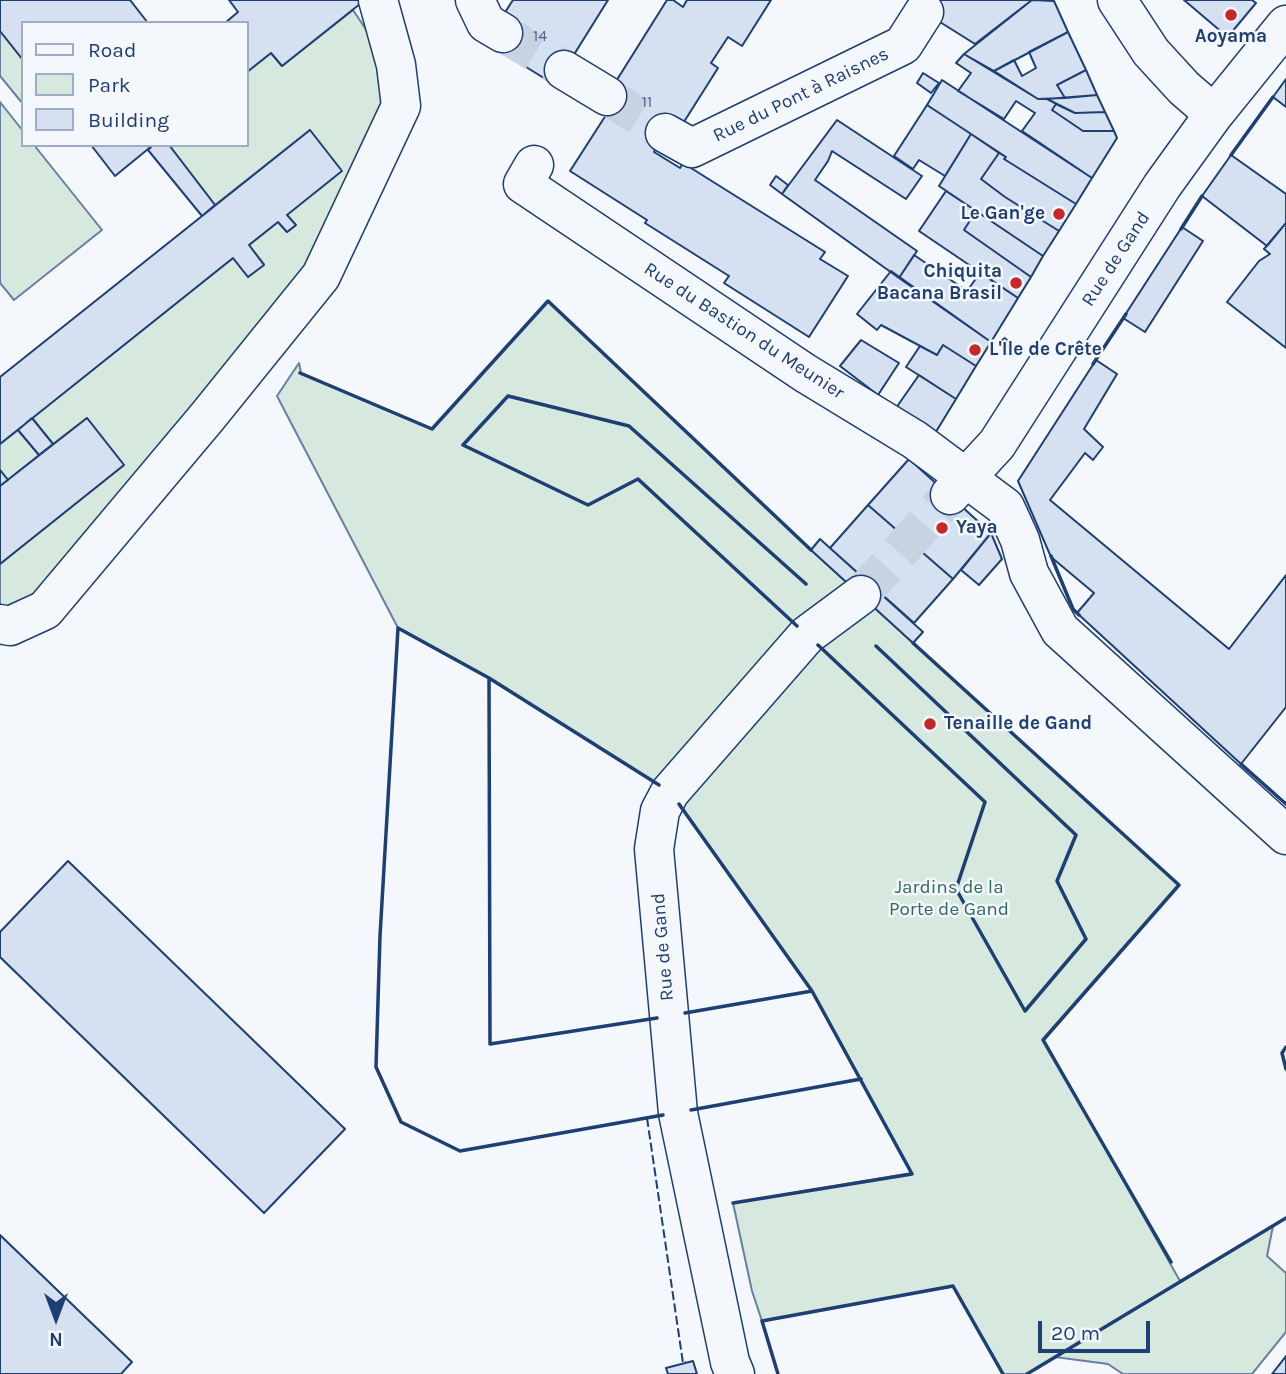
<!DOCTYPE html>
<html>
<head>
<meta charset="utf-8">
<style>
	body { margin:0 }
	#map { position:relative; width:1286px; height:1374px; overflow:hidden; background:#f4f7fb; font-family:Karla,sans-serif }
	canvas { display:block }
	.legend { position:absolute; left:21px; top:21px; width:228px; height:126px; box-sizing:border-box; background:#f4f7fb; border:2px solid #9eadc5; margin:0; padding:9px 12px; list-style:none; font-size:21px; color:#1d3f73 }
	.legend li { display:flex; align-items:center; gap:14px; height:35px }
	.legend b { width:35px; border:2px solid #9eadc5 }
	.north { position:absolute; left:21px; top:1283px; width:70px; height:70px; -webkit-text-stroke:5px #f4f7fb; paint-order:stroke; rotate:180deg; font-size:19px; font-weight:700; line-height:28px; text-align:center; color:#1d3f73 }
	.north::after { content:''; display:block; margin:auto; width:24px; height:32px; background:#1d3f73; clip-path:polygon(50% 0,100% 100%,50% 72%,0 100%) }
	.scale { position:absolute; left:1038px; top:1321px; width:112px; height:32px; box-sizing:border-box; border:4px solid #1d3f73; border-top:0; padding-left:9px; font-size:21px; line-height:24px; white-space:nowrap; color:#1d3f73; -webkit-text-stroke:5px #f4f7fb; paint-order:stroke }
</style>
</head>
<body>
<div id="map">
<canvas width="1286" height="1374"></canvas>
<ul class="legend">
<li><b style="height:9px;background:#f4f7fb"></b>Road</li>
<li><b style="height:19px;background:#d7e8df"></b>Park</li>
<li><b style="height:19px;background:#d5e0f0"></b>Building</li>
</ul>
<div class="north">N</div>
<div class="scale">20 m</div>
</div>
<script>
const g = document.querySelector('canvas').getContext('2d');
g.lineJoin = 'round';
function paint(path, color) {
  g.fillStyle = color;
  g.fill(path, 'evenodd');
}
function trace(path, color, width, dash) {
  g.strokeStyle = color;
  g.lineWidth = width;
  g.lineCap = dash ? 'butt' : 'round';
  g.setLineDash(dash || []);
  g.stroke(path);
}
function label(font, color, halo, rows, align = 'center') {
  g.font = font + ' Karla,sans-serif';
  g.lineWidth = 5;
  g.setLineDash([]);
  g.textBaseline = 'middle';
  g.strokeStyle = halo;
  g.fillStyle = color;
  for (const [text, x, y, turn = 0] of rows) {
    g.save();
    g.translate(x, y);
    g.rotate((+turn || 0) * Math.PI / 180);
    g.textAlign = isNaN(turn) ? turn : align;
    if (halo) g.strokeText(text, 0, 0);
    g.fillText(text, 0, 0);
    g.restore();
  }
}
const green = new Path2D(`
	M353,10L385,58L388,114L316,262L53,585L0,616V564L124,465L87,418L53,444L32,418L233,258L248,277L264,264L249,245L278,222L287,232L295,226L287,215L310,130L215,205L169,145H247V72L271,53L282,66Z
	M0,31L23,60V104L0,76Z
	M0,102L23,131V145H34L102,230L14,300L0,283Z
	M548,301L811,550L1179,885L1044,1040L1180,1281L1273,1226L1267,1256L1286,1273V1332L1252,1374H1123L1108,1364L1055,1357L1027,1374H1003L953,1286L762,1321L752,1291L733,1203L912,1173L812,991L670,792L489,678L398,628L277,396L299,363L301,373L432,429Z
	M18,430L39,455L8,480L0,470V444Z`);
paint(green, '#d7e8df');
trace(green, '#687fa3', 2);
const building = new Path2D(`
	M0,0H130L148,23H23V60L0,31Z
	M229,0H365L282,66L271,53L247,72V23H225L238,12Z
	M513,0H608L555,85L494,47L504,14Z
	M667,0H673L683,7L687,0H771L742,46L728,37L711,63L718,68L682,125L665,133L654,152L680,168L683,163L825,252L820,259L848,276L809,337L724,283L729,276L645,223L647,220L570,171L606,115L598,110Z
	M912,0H1032L975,44L924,12Z
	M1032,0L1054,1L1068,32L994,71L964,54Z
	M1184,0H1252L1256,3L1231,33L1224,34Z
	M1068,32L1086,70L1057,85L1065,98L1038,99L994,71L1014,60L1022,76L1036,68L1029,52Z
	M964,54L1038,99H1047L1056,104L1052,110L1083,131H1114L1117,138L1092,178L1022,131L1035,113L1016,101L1004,119L958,91L971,73L956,63Z
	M1086,70L1097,95L1065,98L1057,85Z
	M923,73L939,83L931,93L917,83Z
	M1286,79V107L1273,97Z
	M942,80L1092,178L1076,204L1004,159L1006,157L927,105Z
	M1097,95L1105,112L1075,113L1047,99Z
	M1056,104L1075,113L1105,112L1114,131H1083L1052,110Z
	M927,105L971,134L945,176L919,160L913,169L894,156Z
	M837,120L922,176L906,199L832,151L828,161L815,180L917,251L899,278L782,194Z
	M310,130L342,171L287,215L296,225L287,232L278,222L249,245L264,265L248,277L233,258L0,444V377Z
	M971,134L999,153L981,179L1005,197L1059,231L1043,256L939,186Z
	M91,145H153L115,176Z
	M153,145H169L215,205L202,216L148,150Z
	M999,153L1006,157L1004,159L1076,204L1059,231L1005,197L981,179Z
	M1231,155L1286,194V223L1267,246L1202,196Z
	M776,176L788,185L782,194L770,185Z
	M946,191L976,211L964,230L1031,277L1018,298L919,231Z
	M976,211L1043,256L1031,277L964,230Z
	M1286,223V348L1227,302L1259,261L1270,254L1264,249Z
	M1182,227L1203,241L1145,332L1123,318Z
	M914,255L967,291L980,273L1018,298L991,342L899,278Z
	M891,271L991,342L976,366L943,345L937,355L881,325L877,330L857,314Z
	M861,340L899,363L878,395L840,366Z
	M943,345L976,366L956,399L906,367L920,346L937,355Z
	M1096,360L1117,374L1084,429L1103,447L1093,460L1085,453L1050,500L1229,649L1286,575V707L1241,764L1077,613L1094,593L1051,557L1018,481Z
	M919,375L956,399L934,435L896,408Z
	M32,418L53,444L39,455L18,430Z
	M87,418L124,465L0,564V486Z
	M909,459L991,533L953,579L868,505Z
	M0,470L8,480L0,486Z
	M868,505L953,579L914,623L830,548Z
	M991,533L1002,559L979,585L961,570Z
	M820,539L923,632L913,643L811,550Z
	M68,861L345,1129L264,1213L0,957V932Z
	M0,1235L132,1362L121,1374H0Z
	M1286,1356V1374H1272Z
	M693,1361L697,1374H668L666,1368Z`);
paint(building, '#d5e0f0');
trace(building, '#1d3f73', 2);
trace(new Path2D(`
	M503,33L564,70
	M607,96L665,133
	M861,595L950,495`), '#c9d2e0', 38, [38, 19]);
const minor = new Path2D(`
	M475,0L486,23L503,33
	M1117,0L1151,52L1184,88L1214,114
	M564,70L607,96
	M665,133L692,148L903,45L924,12
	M534,165L523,184L805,373L915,440L1005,507L1020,540L1029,573L1060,630L1286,835
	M950,495L997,444L1162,186L1214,114L1286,25
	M0,624L10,626L45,610L208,416L321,276L401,106L396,65L378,0
	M735,1374L730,1362L678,1113L654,849L660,811L670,792L807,635L861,595`);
trace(minor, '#1d3f73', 41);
trace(minor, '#f4f7fb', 38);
trace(new Path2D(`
	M647,1118L683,1363L686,1362`), '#1d3f73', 2, [9, 3.5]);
trace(new Path2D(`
	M1231,155L1273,97
	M1181,229L1202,196
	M1093,364L1126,314
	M300,373L432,429L548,301L811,550
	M1051,556L1073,609L1079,615
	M797,626L638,479L588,505L463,445L508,396L629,426L806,584
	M913,643L1179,885L1043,1040L1171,1262
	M818,645L985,802L956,889L1025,1011L1086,939L1057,881L1076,835L876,646
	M489,678L490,1044L657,1018
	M1241,764L1286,804
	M659,785L489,678L398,628L380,936L376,1067L401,1122L460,1151L663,1115
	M679,804L812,991L912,1174L733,1203
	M685,1013L812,991
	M1286,1047L1282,1053L1286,1069
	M691,1110L861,1079
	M778,1374L762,1321L953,1286L1003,1374
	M1027,1374L1286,1218`), '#1d3f73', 3.5);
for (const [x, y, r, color] of [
	[1231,15,7,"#c62828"],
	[1059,214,7,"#c62828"],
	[1016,283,7,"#c62828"],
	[975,350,7,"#c62828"],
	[942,528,7,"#c62828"],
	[930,724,7,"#c62828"]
]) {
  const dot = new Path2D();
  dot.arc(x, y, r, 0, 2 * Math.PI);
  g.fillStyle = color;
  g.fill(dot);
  trace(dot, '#f4f7fb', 2.5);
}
label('16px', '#4b6792', null, [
	["14",540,36],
	["11",647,102]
]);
label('bold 19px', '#1d3f73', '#f4f7fb', [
	["Aoyama",1231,37,"center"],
	["Le Gan'ge",1045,214,"right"],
	["Chiquita",1002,272,"right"],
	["Bacana Brasil",1002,294,"right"],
	["L'Île de Crête",989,350],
	["Yaya",956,528],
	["Tenaille de Gand",944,724]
], 'left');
label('19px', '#1d3f73', '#f4f7fb', [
	["Rue du Pont à Raisnes",801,95,-26],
	["Rue de Gand",1116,259,-57],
	["Rue du Bastion du Meunier",744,331,33],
	["Rue de Gand",663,947,-95]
]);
label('19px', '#2c6c60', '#f4f7fb', [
	["Jardins de la",949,888],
	["Porte de Gand",949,910]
]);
</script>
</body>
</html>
